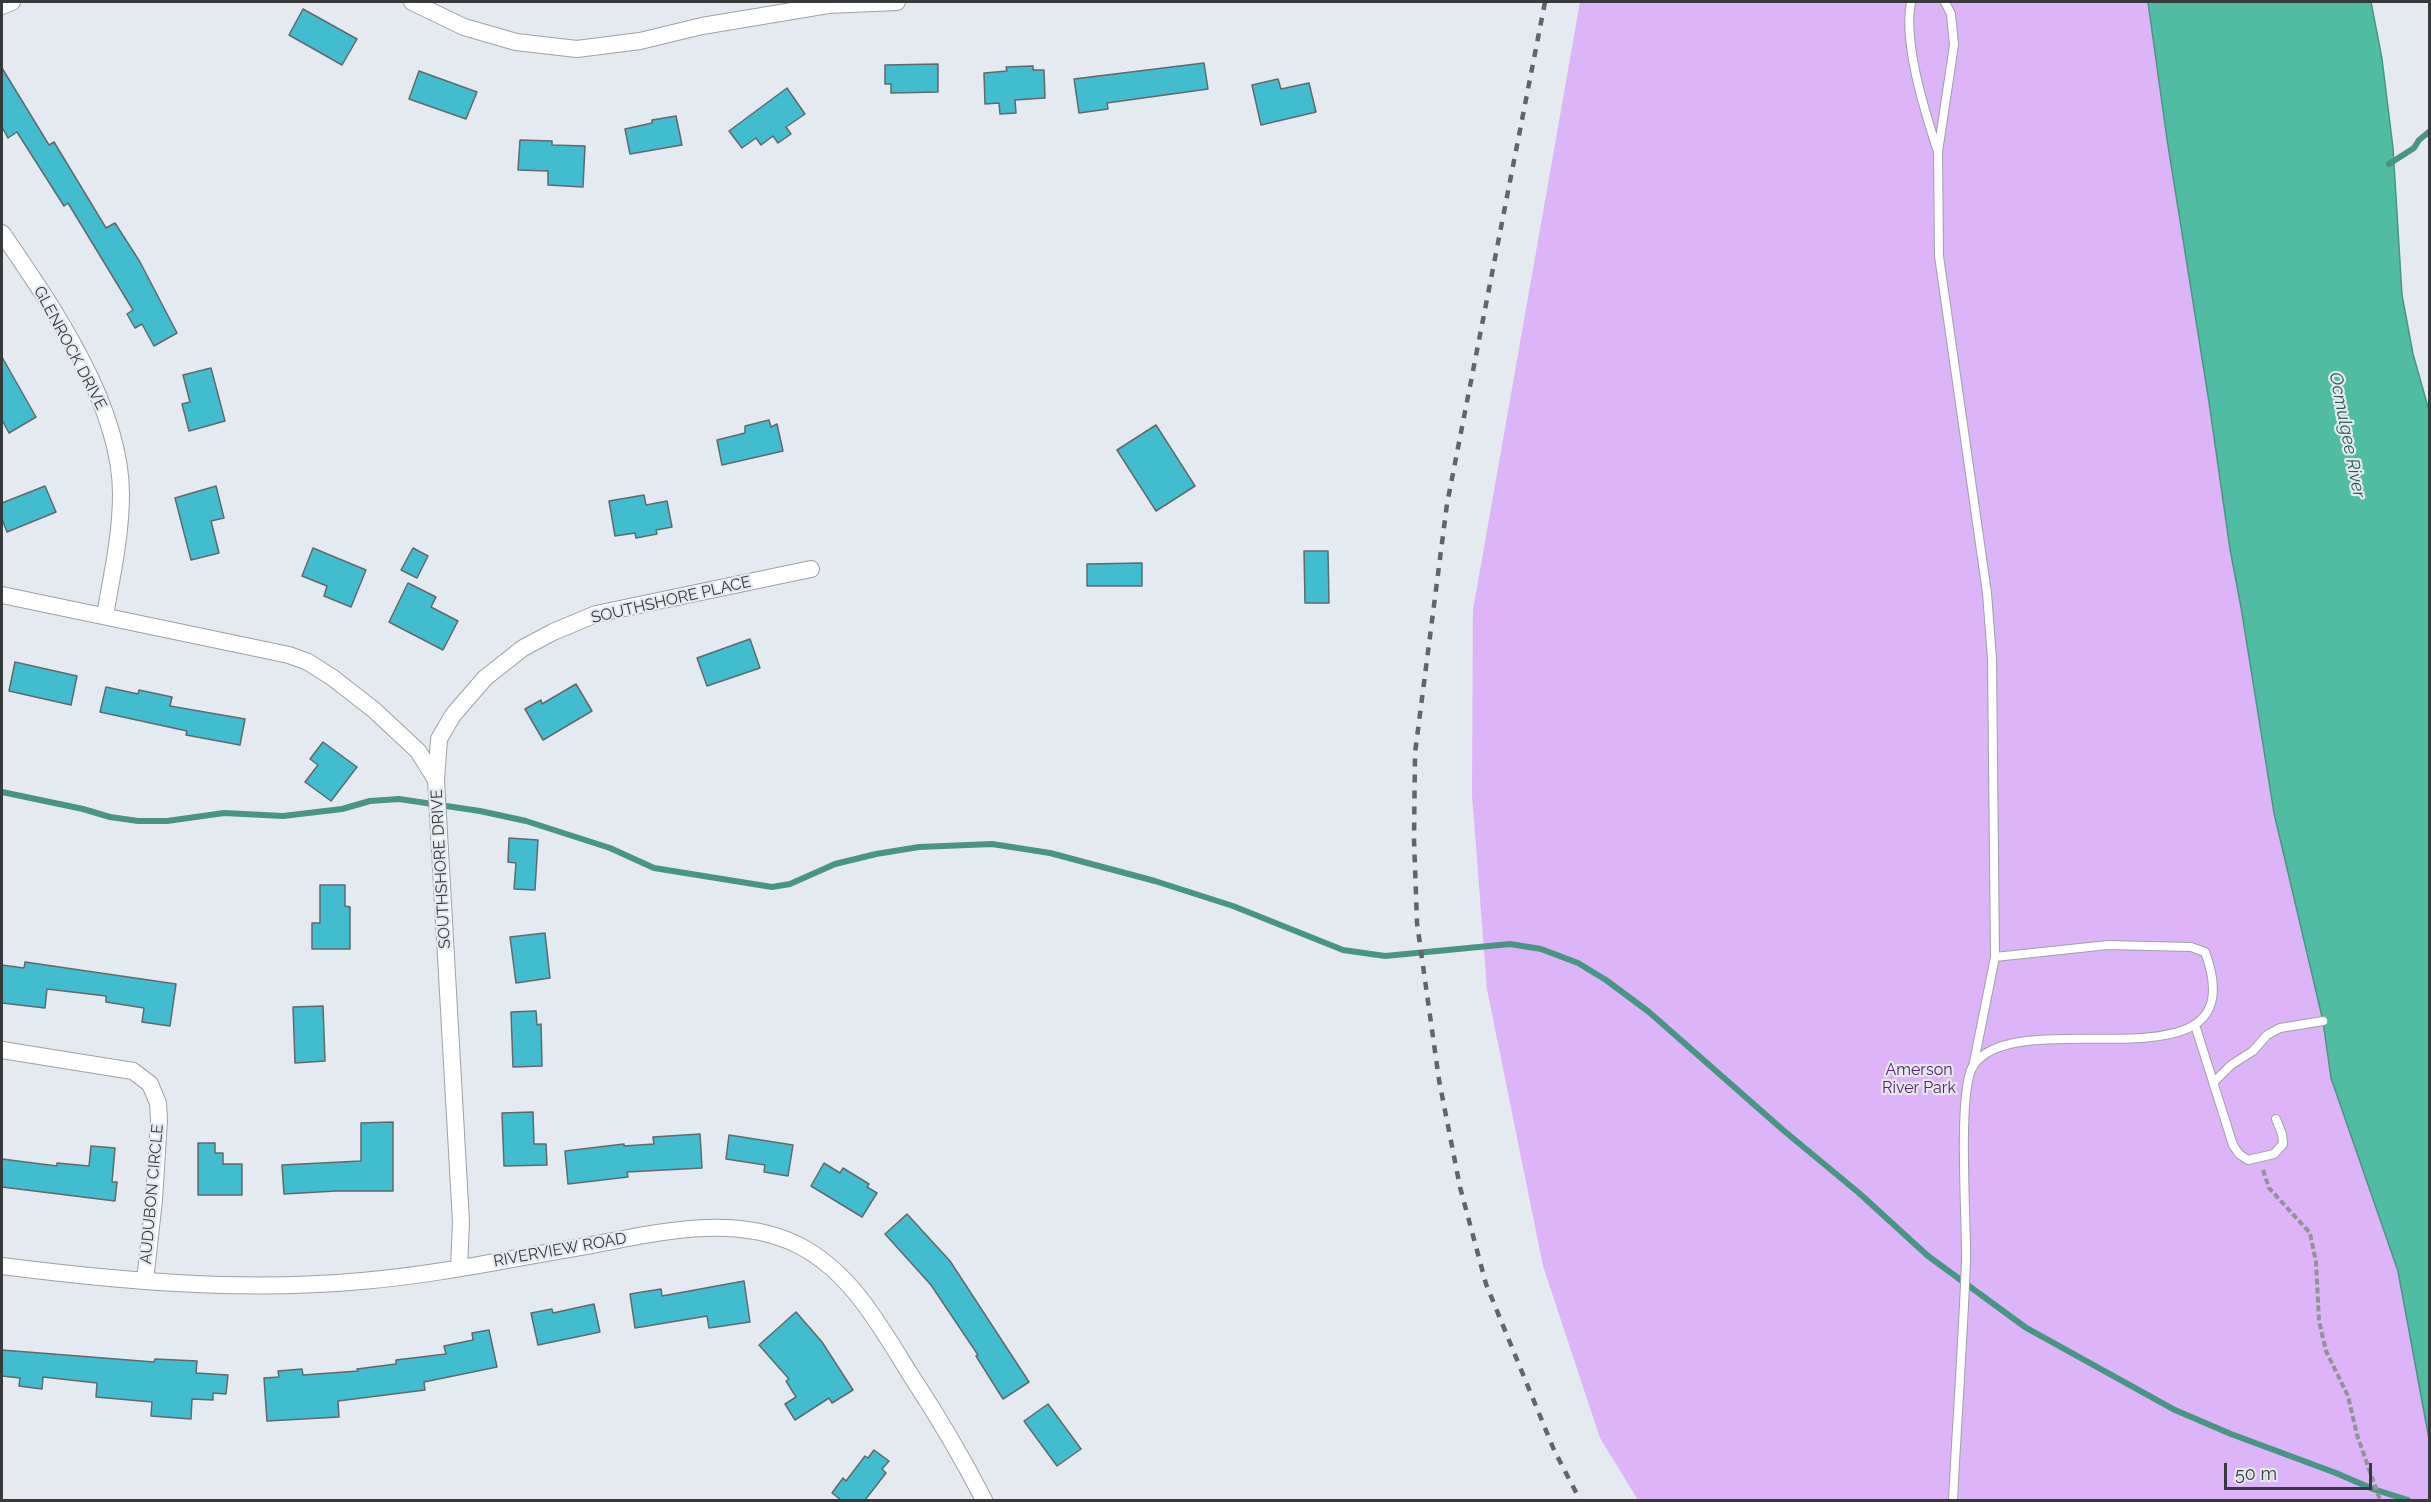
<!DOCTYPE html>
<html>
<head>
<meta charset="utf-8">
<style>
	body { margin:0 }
	#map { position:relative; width:2431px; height:1502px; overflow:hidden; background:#e4eaef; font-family:Raleway,sans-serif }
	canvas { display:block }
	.frame { position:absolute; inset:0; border:3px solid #37393b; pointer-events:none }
	.scale { position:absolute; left:2224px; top:1463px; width:148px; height:27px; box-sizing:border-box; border:3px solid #37393b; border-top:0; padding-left:8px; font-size:18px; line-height:21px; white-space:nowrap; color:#37393b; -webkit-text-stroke:4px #e4eaef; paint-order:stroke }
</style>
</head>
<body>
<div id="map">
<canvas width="2431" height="1502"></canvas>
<div class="frame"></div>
<div class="scale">50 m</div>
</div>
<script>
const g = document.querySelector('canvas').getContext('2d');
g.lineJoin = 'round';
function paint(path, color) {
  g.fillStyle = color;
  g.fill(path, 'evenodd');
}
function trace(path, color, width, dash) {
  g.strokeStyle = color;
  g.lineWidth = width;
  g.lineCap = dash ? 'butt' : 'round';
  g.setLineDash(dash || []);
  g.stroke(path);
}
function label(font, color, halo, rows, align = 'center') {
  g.font = font + ' Raleway,sans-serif';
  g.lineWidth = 4.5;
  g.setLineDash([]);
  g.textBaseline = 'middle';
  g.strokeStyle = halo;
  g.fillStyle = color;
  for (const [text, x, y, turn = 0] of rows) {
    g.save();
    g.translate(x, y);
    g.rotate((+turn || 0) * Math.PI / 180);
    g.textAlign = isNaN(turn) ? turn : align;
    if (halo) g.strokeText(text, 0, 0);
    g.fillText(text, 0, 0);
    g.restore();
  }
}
paint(new Path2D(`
	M1580,2H2148L2167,139L2209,402L2230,549L2241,607L2274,813L2323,1021L2331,1078L2398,1271L2429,1439V1500H1638L1600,1438L1543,1266L1487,989L1472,795L1473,610Z`), '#ddb4f7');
const water = new Path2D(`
	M2148,2H2371L2382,59L2393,148L2402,295L2413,354L2430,414L2429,1439L2398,1271L2331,1078L2323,1021L2274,813L2241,607L2230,549L2209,402L2167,139Z`);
paint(water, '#50bda2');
trace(water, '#489583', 1.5);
trace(new Path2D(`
	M2389,164L2414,148L2419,140L2430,131
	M2,792L83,809L110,817L138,821H167L224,813L283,816L342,809L370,801L399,799L480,811L526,821L610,848L654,868L772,887L790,884L835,864L876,854L919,847L992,844L1050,853L1155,881L1233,906L1343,950L1385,956L1510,944L1541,949L1578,963L1606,980L1649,1012L1783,1130L1859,1193L1928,1256L2025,1327L2175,1410L2231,1434L2336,1473L2373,1489L2408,1500`), '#489583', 6);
const building = new Path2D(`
	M303,9L357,39L342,65L289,35Z
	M1204,63L1208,89L1107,103L1108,109L1079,113L1074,79Z
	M938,64V92L891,93V84H885V65Z
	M1033,66V70H1044L1045,98L1015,100L1016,113L1000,114L999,103L985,104L984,73L1007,71L1006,67Z
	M2,68L49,145L54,142L106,228L115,223L140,262L177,333L154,346L142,324L135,328L127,314L133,310L68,203L64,206L17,132L8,138L2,127Z
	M419,71L477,92L466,119L409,99Z
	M1278,79L1281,89L1309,83L1316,112L1261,125L1252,85Z
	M787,88L805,114L786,127L791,134L778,143L773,136L761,145L756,138L742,148L729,131Z
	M676,116L682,145L630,154L625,129L652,123V120Z
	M520,140L552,141V145L585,146L583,187L548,185V171L518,170Z
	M2,357L36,417L9,433L2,420Z
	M211,368L225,421L189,431L182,404L190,402L183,375Z
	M769,420L771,427L777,424L783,451L722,465L717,440L745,433V426Z
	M1156,425L1195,486L1156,511L1117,450Z
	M45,486L56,512L7,532L2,519V503Z
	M216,486L224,518L211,521L219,553L191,560L175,498Z
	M644,495L646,505L667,501L672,527L656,530L657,534L636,538L635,533L615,536L609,501Z
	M313,548L366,570L351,607L324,596L327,586L302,576Z
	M413,548L428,556L417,578L401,570Z
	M1304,551H1328L1329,603H1305Z
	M1142,563V586H1087V564Z
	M408,583L436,597L431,607L458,621L443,650L389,622Z
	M750,639L760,668L707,686L697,658Z
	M15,662L77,676L71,705L9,691Z
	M576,684L592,711L543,740L525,709L541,700L542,704Z
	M106,687L138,694L139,690L172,697L170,706L245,719L240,745L186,735L187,731L100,712Z
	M323,742L357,767L331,801L305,782L318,765L310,759Z
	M509,838L538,840L535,890L514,889L516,863L508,862Z
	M320,885H345V906L350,907V949H312V923H320Z
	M545,933L550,978L516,983L510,937Z
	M25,962L176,984L170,1026L142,1022L144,1008L106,1002V996L47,989L45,1008L2,1003V965L24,968Z
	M323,1006L325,1061L295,1063L293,1007Z
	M536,1011L537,1025L541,1024L542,1066L513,1067L511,1012Z
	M533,1112L534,1144H546L547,1165L504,1166L502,1113Z
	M393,1122V1191H336L284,1194L282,1165L361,1161V1123Z
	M700,1134L702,1168L627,1172L628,1177L568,1184L565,1151L624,1144V1146L654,1144L653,1137Z
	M729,1135L793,1145L788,1176L764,1172L765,1165L726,1159Z
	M198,1143H215V1153H223V1164H242V1195H198Z
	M91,1146L115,1148L112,1182H117L115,1201L2,1187V1159L57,1166V1163L89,1166Z
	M824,1163L840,1173L843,1168L869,1184L867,1187L877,1193L862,1217L811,1186Z
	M907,1214L950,1261L1029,1382L1003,1399L976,1356L978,1355L931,1285L885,1234Z
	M744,1281L750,1322L709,1328L707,1316L635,1328L630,1294L661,1289L662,1296Z
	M594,1304L600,1332L538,1345L531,1313L552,1309L553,1313Z
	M796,1312L822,1342L853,1390L832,1403L829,1398L795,1420L785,1404L796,1397L786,1381L789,1379L759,1345Z
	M489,1330L497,1367L424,1382L425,1390L338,1401L339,1417L267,1421L264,1378L279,1377L278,1371L302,1369L303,1375L358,1371L357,1369L396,1364V1360L446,1354L444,1346L473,1340L472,1333Z
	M2,1350L154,1362L155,1359L197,1361L196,1373L228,1375L226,1394L213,1393V1400L192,1399L191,1419L151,1416L152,1402L96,1397L97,1383L43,1377L42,1389L19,1386L20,1378L2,1376Z
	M1048,1404L1081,1449L1057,1466L1024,1421Z
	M874,1450L889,1461L882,1469L886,1473L865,1500H841L832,1493L843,1478L846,1481L865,1456L868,1458Z`);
paint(building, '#42bdcf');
trace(building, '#61696a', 1.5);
const service = new Path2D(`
	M1911,2C1903,42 1924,109 1937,149
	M1945,2L1951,14L1954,45L1938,152L1939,256L1987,593L1992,659L1995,957L2108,945L2191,947L2205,952C2260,1099 2016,998 1973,1066C1957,1092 1967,1223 1966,1260C1963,1340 1957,1421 1953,1500
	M2195,1025L2233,1145L2239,1154L2248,1160L2274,1154L2283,1144L2282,1134L2276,1119
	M1973,1067L1995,957
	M2214,1082L2231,1065L2253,1051L2267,1035L2280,1028L2323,1021`);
const minor = new Path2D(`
	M412,2L464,27L516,42L577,49L640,41L702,26L828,5L897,2
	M2,6L12,2
	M2,233C51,304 121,405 121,494C121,535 112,575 105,615
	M2,595L289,655L308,662L333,678L374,710L418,751L436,780L461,1222L459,1268
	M436,780L439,739L453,715L485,678L523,648L553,632L596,614L811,569
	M2,1050L133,1071L150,1084L158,1103L159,1120L154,1200L145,1281
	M2,1266C120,1281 242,1292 362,1281C435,1275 508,1259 580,1247C649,1235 729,1212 796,1244C850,1270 880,1326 910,1374C937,1415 962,1457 984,1500`);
trace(service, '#9ca2a7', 10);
trace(minor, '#9ca2a7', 18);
trace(new Path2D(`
	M2263,1170L2269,1188L2310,1233L2316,1262L2319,1321L2326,1351L2348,1396L2357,1435L2380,1500`), '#909498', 4, [6, 3]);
trace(service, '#fff', 8);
trace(minor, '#fff', 16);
trace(new Path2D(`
	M1545,2L1447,504L1415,753L1414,839L1417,923L1439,1080L1460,1187L1486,1284L1554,1450L1580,1500`), '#626568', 4.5, [8, 8]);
label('16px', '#37393b', '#e4eaef', [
	["GLENROCK DRIVE",70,348,62],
	["SOUTHSHORE PLACE",671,600,-13],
	["SOUTHSHORE DRIVE",441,869,-93],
	["AUDUBON CIRCLE",152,1194,-85],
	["RIVERVIEW ROAD",560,1250,-10]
]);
label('16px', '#562072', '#e4eaef', [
	["Amerson",1919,1070],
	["River Park",1919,1088]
]);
label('italic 18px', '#2c5a4e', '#e4eaef', [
	["Ocmulgee River",2347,435,79]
]);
</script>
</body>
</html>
